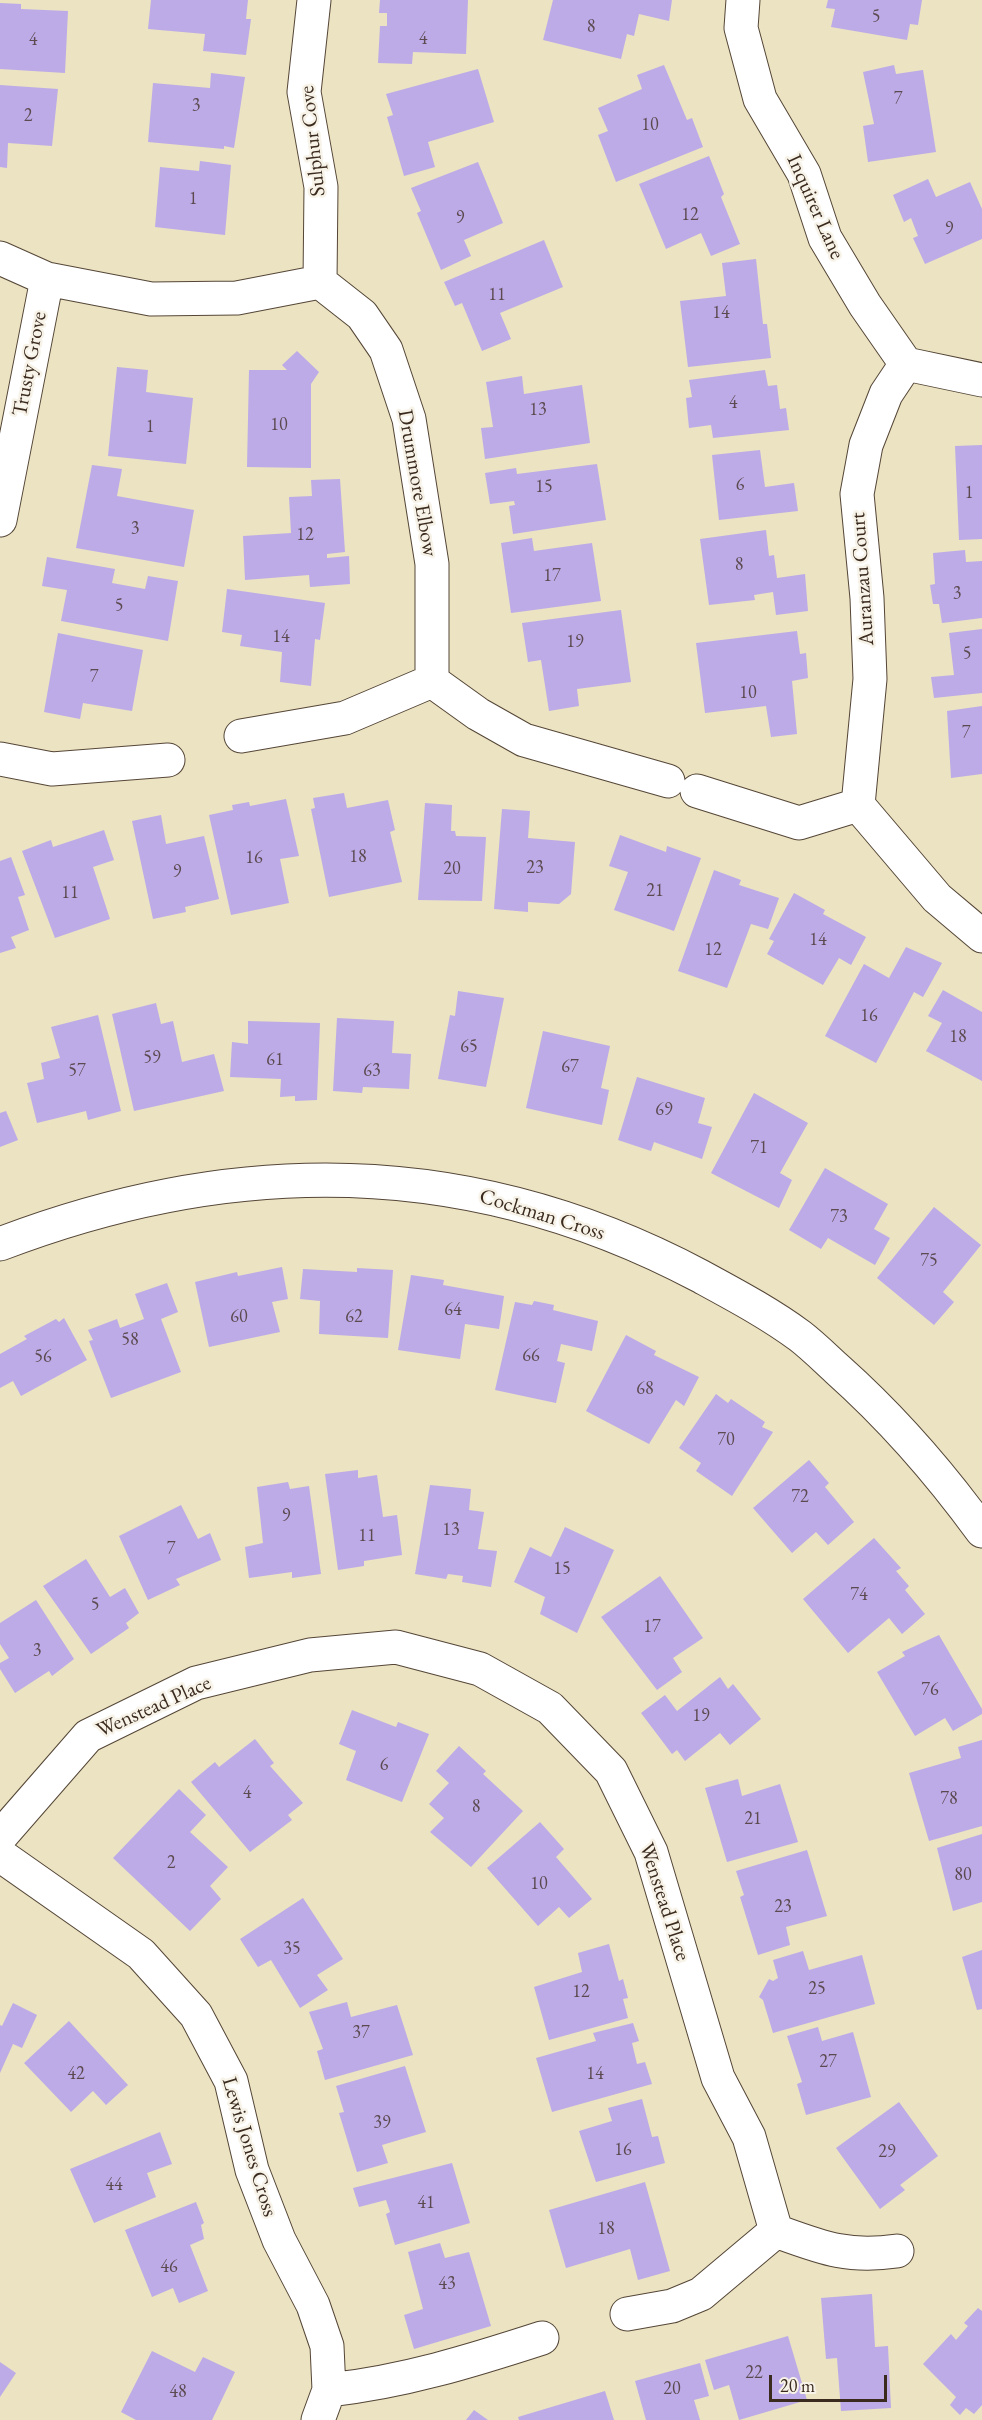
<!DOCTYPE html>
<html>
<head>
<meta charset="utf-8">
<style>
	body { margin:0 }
	#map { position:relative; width:982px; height:2420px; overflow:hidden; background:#ebe3c2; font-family:"EB Garamond",serif }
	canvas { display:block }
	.scale { position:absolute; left:769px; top:2375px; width:118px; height:27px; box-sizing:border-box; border:3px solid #3b2a1e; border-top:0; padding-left:8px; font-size:18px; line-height:21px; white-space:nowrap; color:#3b2a1e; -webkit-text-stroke:4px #f7f3e8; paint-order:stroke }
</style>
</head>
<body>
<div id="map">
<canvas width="982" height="2420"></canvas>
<div class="scale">20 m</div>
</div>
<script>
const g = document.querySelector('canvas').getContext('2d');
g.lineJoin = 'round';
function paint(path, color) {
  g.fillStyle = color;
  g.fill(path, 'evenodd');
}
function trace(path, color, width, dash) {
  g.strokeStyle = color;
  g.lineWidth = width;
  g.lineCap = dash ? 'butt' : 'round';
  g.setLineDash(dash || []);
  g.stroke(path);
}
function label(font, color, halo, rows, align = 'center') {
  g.font = font + ' "EB Garamond",serif';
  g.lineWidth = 5;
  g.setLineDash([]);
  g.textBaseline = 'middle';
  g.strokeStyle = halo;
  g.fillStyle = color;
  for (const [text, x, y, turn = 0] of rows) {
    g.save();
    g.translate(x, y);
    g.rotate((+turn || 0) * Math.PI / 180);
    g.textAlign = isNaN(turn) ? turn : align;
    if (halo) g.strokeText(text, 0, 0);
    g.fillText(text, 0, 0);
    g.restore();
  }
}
paint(new Path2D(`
	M151,0H248L246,19H251L246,55L203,51L205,34L148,29Z
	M380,0H468L466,54L413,52L412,64L378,63L380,26H387V13H379Z
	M553,0H672L669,21L639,14L634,36L627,34L621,59L543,40Z
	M828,0H922L918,25L910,24L907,40L831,27L835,9L826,8Z
	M0,3L21,4V9L68,11L65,73L0,69Z
	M664,65L687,120L692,118L703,147L616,182L598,135L608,131L598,108L642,89L637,75Z
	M894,65L896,74L923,70L936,152L868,162L863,126L874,124L863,72Z
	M478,69L494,122L428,142L435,167L404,176L387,117L393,115L386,94Z
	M211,73L245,77L234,148L224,146V149L148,142L153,83L210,88Z
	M0,85L58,89L52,146L8,143L7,168L0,167Z
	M709,156L724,194L721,197L740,244L711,256L701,233L666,249L639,184Z
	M200,161L231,165L225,235L155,227L160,167L199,171Z
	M478,162L503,223L464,240L471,256L441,270L417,213L421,211L411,188Z
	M928,179L936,197L970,182L982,209V239L925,264L913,238L918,236L911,218L904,222L893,195Z
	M544,240L563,287L500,313L511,339L482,351L462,303L455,306L444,282Z
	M756,259L763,324H767L771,358L688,367L680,301L726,296L722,263Z
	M297,351L319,372L311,384V468L247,467L249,370H287L282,365Z
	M117,367L148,370L146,392L193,398L186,464L108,456Z
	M765,370L768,386L777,385L780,409L786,408L789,430L713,438L711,425L689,428L686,398L692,397L689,380Z
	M522,376L524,394L582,385L590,443L485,459L481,428L493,427L486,382Z
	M982,445V539L959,540L955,446Z
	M760,450L765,487L794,483L798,511L719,520L712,455Z
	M597,464L606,520L513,534L509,506L515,505L514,501L490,504L485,473L516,468L517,474Z
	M92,465L122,469L117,496L194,510L184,567L76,548Z
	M340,479L345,552L327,554V558L349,556L350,584L310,587L309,575L245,580L243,536L291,533L289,497L312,496L311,480Z
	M766,530L769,556L774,555L777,578L805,574L808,611L776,615L773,592L754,595L755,600L709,605L700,539Z
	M532,538L534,551L592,543L601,601L511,613L501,543Z
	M965,550L966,562L982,561V618L942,623L939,604H933L930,585L935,584L933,553Z
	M47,557L115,569L112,583L145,589L148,576L178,581L168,641L61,621L67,590L42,586Z
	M227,589L325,603L320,640L315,639L311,686L280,682L282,652L240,646L242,635L222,632Z
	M621,610L631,682L577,689L579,706L549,711L541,660L528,662L522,623Z
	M982,629V693L934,698L931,677L954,675L949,633Z
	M797,631L800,654L806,653L808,678L792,681L797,734L771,737L766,706L705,713L696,643Z
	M58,633L143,650L132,711L83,703L80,719L44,712Z
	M982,706V774L951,778L947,711Z
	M344,793L347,808L388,800L395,830L390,832L402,882L329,897L311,809L315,808L313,798Z
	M286,799L299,856L280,859L289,903L231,915L209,815L233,810L232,805L249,802L250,806Z
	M425,803L452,805L451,831H455L456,836L486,837L482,901L418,900Z
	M502,809L530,811L528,838L575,842L571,894L559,904L528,902V912L494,909Z
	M161,815L166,844L204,836L219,899L185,907L186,912L153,919L132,821Z
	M104,830L114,860L93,867L110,919L55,938L22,851L51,840L53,847Z
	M620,835L666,852L667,846L701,858L674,931L614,910L628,872L609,866Z
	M11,857L25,895L18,897L29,930L11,937L16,948L0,953V861Z
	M714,870L741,880L739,885L779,898L768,929L751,924L727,988L678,971Z
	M794,893L825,910L823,914L866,937L851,965L839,958L823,985L767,954L774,941L769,939Z
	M906,947L942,963L923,997L914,992L876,1063L825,1036L864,964L889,978Z
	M943,990L982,1012V1081L926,1051L942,1023L928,1016Z
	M458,991L504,998L486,1087L438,1079L450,1015L455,1016Z
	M156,1003L161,1024L173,1021L182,1062L214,1054L224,1091L134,1111L112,1014Z
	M98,1015L121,1111L88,1120L86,1111L37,1123L27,1083L44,1079L41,1063L60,1058L51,1027Z
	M337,1018L394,1021L392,1053L411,1054L409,1089L363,1087L362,1093L333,1091Z
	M248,1021L320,1023L317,1100L295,1101V1096L280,1097L281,1079L230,1077L232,1042L248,1044Z
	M543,1031L610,1046L601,1088L609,1090L602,1125L526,1108Z
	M637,1077L705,1098L698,1123L712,1127L702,1159L654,1142L651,1151L618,1140Z
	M754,1093L808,1123L780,1173L792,1180L779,1208L711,1173Z
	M6,1111L18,1140L0,1147V1113Z
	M825,1168L888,1204L874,1229L890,1238L875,1265L828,1238L821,1249L789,1230Z
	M934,1207L981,1245L943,1292L954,1302L934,1325L877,1278Z
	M282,1267L288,1299L272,1302L280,1332L209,1347L195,1282L237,1272L238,1276Z
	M357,1268L393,1270L388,1338L319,1334L320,1301L300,1299L303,1269L357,1272Z
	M411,1275L444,1280L443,1285L504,1296L499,1329L465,1324L460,1359L398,1350Z
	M167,1283L178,1312L161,1319L181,1372L111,1398L89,1341L93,1340L88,1330L117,1319L120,1328L144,1319L135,1294Z
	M534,1301L554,1305L553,1310L598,1321L592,1351L561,1344L557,1361L565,1363L556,1403L495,1390L515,1302L532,1305Z
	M64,1318L87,1360L21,1396L13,1381L0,1388V1354L27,1339L24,1336L56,1319L59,1322Z
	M626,1335L656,1351L654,1355L699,1377L684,1406L676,1400L649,1444L586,1411Z
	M716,1394L728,1403L731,1399L765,1422L762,1427L773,1432L732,1496L696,1471L701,1463L679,1448Z
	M809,1460L829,1483L825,1487L854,1522L828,1545L816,1532L792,1553L753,1508Z
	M358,1470V1478L377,1475L383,1517L397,1515L402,1555L364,1561V1566L338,1570L325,1474Z
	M288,1482L290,1489L309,1486L321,1574L292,1578V1572L249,1578L245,1547L263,1543L257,1487Z
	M430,1485L471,1489L469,1510L484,1512L478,1549L497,1551L491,1587L462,1582L463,1576L448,1574L446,1579L415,1574Z
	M181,1505L198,1539L210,1533L221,1560L176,1579L180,1585L148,1600L119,1536Z
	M565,1527L614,1550L577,1633L540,1614L545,1597L514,1582L530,1547L551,1557Z
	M874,1538L901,1568L896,1571L909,1586L905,1590L925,1614L902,1634L889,1618L848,1653L803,1599Z
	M86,1559L110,1597L125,1588L139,1613L126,1623L129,1628L91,1654L43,1586Z
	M660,1576L703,1638L673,1658L682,1672L657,1690L601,1617Z
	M36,1600L74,1659L52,1676L49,1671L15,1693L0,1669V1663L9,1658L0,1644V1623Z
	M939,1635L982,1709V1714L953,1731L945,1718L915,1736L877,1672L905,1656L902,1652Z
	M720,1677L728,1689L733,1684L761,1719L730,1745L720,1733L685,1761L677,1750L672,1754L641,1713L665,1695L677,1711Z
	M352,1710L396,1727L398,1722L429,1734L402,1802L346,1780L356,1751L339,1744Z
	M255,1739L274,1763L270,1766L303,1803L288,1815L292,1820L250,1852L191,1782L215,1762L219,1767Z
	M982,1740V1826L929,1841L909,1773L961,1758L958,1747Z
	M459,1746L486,1771L483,1774L523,1811L471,1867L430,1832L444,1818L429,1804L449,1783L436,1771Z
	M738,1779L742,1796L780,1784L798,1842L727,1862L705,1788Z
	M179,1789L206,1815L190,1832L228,1867L210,1886L221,1899L190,1931L113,1858Z
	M540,1822L564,1849L556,1857L592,1899L569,1918L559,1907L538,1926L487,1868Z
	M982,1834V1902L953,1911L937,1848Z
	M807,1850L827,1916L786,1927L790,1945L758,1955L740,1897L744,1895L736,1871Z
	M303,1898L343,1959L317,1975L328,1990L300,2008L271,1960L258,1967L240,1939Z
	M609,1944L619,1981L623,1979L628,1998L623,1999L628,2018L549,2040L534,1987L582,1972L578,1953Z
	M982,1950V2009L977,2010L962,1957Z
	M803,1951L809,1970L862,1955L875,2004L773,2033L763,2000L759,1997L769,1979L773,1981L778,1978L773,1960Z
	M347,2002L351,2017L397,2005L413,2055L325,2080L317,2051L323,2049L309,2012Z
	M13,2003L37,2015L22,2048L13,2044L0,2073V2025L2,2026Z
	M69,2021L128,2085L106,2105L93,2091L71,2112L24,2063Z
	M633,2023L639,2041L632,2043L637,2064L645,2062L652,2084L552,2112L536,2058L596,2041L593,2033Z
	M818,2027L822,2041L853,2032L871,2097L806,2115L797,2084L802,2082L787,2036Z
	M405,2066L426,2132L382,2145L388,2163L357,2172L339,2113L344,2112L336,2086Z
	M642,2099L652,2137L658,2136L665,2163L596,2182L579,2131L612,2121L608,2108Z
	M899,2102L938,2156L900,2185L905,2190L880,2209L836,2148Z
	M160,2132L172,2164L147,2173L156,2197L94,2223L70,2169Z
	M452,2163L470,2223L395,2245L386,2214L390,2212L386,2200L359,2207L353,2188Z
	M645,2182L670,2271L638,2280L630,2249L566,2268L549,2210Z
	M196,2202L204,2223L201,2225L204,2239L190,2245L208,2291L179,2303L173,2288L152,2297L125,2230Z
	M440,2243L445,2258L469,2252L491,2326L414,2349L404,2315L423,2309L408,2252Z
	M872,2294L875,2347L888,2346L891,2408L841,2411L837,2358L826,2359L821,2298Z
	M978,2308L982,2311V2405L974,2414L966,2408L960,2415L950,2405L956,2397L923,2364L951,2334L956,2340L968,2326L964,2323Z
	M788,2336L807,2400L739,2420L729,2385L714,2390L705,2360Z
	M152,2351L195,2372L203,2357L235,2372L212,2420H136L121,2412Z
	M0,2362L16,2373L0,2397Z
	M700,2363L709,2396L694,2400L700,2420H646L635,2381Z
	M605,2391L614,2420H519L518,2417Z
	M474,2410L488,2420H466Z`), '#bdabe7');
const minor = new Path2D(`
	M314,0L304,92L321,187L320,282
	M743,0L741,28L760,99L804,174L825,238L865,305L906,364L982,380
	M0,258L47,279L151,299L237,298L320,282L362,315L386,350L409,419L432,564V681
	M0,520L47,279
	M241,736L345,718L432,681L478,714L524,740L668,781
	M0,759L52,769L168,760
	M697,791L799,823L858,805L937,898L982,936
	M858,805L870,679L867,598L857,494L866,445L886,394L906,364
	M0,1244C238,1153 472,1155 700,1276C733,1294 769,1313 800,1336C813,1346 825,1358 837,1369C892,1418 939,1472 982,1531
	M0,1837L88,1736L196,1683L310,1655L396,1647L480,1669L550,1708L611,1771L651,1852L718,2078L749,2137L776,2231
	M0,1855L141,1954L196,2015L231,2081L252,2170L279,2240L313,2305L327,2346L329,2390L318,2420
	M627,2314L672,2306L701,2294L776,2231C823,2248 847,2258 897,2251
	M329,2390C403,2382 471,2361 542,2338`);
trace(minor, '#554637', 35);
trace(minor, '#fff', 33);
label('18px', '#5c4a50', null, [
	["5",876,17],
	["8",591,27],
	["4",423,39],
	["4",33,40],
	["7",898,99],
	["3",196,106],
	["2",28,116],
	["10",650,125],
	["1",193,199],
	["12",690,215],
	["9",460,218],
	["9",949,229],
	["11",497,295],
	["14",721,313],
	["4",733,403],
	["13",538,410],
	["10",279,425],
	["1",150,427],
	["6",740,485],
	["15",544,487],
	["1",969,493],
	["3",135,529],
	["12",305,535],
	["8",739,565],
	["17",552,576],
	["3",957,594],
	["5",119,606],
	["14",281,637],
	["19",575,642],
	["5",967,654],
	["7",94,677],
	["10",748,693],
	["7",966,733],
	["18",358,857],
	["16",254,858],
	["23",535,868],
	["20",452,869],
	["9",177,872],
	["21",655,891],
	["11",70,893],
	["14",818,940],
	["12",713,950],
	["16",869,1016],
	["18",958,1037],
	["65",469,1047],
	["59",152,1058],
	["61",275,1060],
	["67",570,1067],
	["57",77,1071],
	["63",372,1071],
	["69",664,1110],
	["71",759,1148],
	["73",839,1217],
	["75",929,1261],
	["64",453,1310],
	["60",239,1317],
	["62",354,1317],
	["58",130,1340],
	["66",531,1356],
	["56",43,1357],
	["68",645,1389],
	["70",726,1440],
	["72",800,1497],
	["9",286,1516],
	["13",451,1530],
	["11",367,1536],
	["7",171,1549],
	["15",562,1569],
	["74",859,1595],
	["5",95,1605],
	["17",652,1627],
	["3",37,1651],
	["76",930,1690],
	["19",701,1716],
	["6",384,1765],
	["4",247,1793],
	["78",949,1799],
	["8",476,1807],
	["21",753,1819],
	["2",171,1863],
	["80",963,1875],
	["10",539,1884],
	["23",783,1907],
	["35",292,1949],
	["25",817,1989],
	["12",581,1992],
	["37",361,2033],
	["27",828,2062],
	["42",76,2074],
	["14",595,2074],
	["39",382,2123],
	["16",623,2150],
	["29",887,2152],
	["44",114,2185],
	["41",426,2203],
	["18",606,2229],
	["46",169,2267],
	["43",447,2284],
	["22",754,2373],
	["20",672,2389],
	["48",178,2392]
]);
label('21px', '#3b2a1e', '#f7f3e8', [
	["Sulphur Cove",313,141,-96],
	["Inquirer Lane",815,207,66],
	["Trusty Grove",30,364,-79],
	["Drummore Elbow",417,483,80],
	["Auranzau Court",863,579,-94],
	["Cockman Cross",542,1215,17],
	["Wenstead Place",154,1707,-24],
	["Wenstead Place",664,1902,72],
	["Lewis Jones Cross",249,2147,73]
]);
</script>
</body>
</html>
